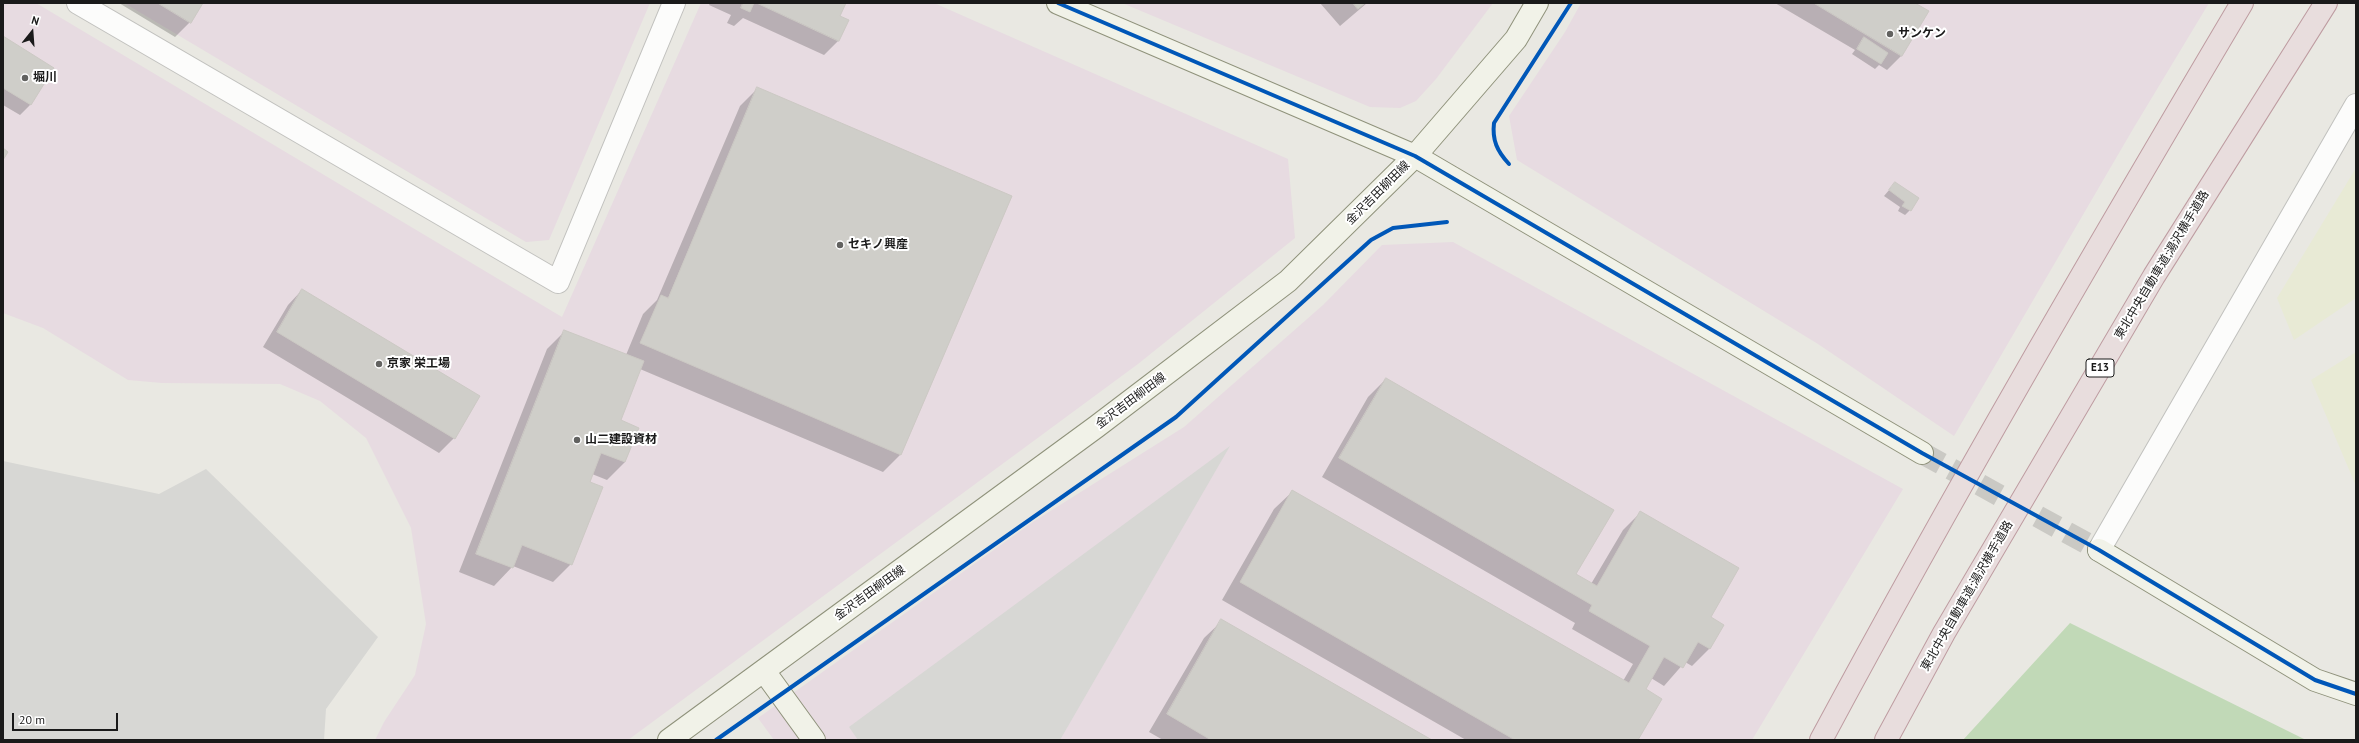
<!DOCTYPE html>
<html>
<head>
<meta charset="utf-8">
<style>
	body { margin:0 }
	#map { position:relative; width:2359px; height:743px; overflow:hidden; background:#e9e8e2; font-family:"PT Sans",sans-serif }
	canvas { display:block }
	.frame { position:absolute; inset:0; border:4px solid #1a1a1a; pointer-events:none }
	.north { position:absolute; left:12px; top:12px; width:40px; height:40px; -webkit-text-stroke:3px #fff; paint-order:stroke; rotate:17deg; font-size:11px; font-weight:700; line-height:16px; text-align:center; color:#1a1a1a }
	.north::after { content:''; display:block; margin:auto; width:14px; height:18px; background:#1a1a1a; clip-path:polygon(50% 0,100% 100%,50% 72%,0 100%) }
	.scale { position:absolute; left:12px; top:713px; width:106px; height:18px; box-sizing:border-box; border:2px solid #1a1a1a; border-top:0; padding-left:5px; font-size:12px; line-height:14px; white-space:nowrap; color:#1a1a1a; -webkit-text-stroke:3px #fff; paint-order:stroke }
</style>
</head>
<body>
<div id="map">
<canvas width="2359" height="743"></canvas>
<div class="frame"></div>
<div class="north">N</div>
<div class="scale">20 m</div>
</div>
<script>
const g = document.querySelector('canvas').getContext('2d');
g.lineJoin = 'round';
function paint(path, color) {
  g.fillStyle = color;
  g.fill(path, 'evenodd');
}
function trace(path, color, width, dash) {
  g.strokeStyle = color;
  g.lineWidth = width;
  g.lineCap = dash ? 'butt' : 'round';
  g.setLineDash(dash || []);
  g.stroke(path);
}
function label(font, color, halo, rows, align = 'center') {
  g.font = font + ' "PT Sans","Noto Sans JP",sans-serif';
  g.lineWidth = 4;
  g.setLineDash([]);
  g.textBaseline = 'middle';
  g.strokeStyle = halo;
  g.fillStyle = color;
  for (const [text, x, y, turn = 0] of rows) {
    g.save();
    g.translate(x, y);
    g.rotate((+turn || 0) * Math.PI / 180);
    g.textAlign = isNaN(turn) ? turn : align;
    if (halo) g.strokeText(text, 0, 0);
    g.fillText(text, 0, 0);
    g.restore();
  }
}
paint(new Path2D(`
	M3,3H36L562,317L701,3H934L1288,159L1295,238L1138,364L628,740H375L384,722L415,675L426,624L411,528L366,438L320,401L280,384L162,383L128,380L43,328L3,313Z
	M124,3H650L549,240L526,242Z
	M1122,3H1493L1436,79L1416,101L1400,108L1370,107Z
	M1581,3H2209L2133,129L1954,436L1818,344L1517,160L1509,116L1565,32Z
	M1453,242L1903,489L1752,740H774L758,718L1033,522L1184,427L1323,305L1382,245Z`), '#e7dbe1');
paint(new Path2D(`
	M2356,168V298L2294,340L2277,298Z
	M2356,352V486L2311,380Z`), '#e8ead5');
paint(new Path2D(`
	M2070,623L2306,740H1963Z`), '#c1d9b7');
paint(new Path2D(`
	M1230,446L1060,740H858L849,727Z
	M3,461L159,494L206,469L378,637L326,709L324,740H3Z`), '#d7d7d4');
paint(new Path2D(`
	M119,3H201L190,22L175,37Z
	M710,3H845L838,17L839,40L824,55L743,18L734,26L727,23L731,15L709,5Z
	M1320,3H1367L1340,26Z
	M1775,3H1913L1902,55L1887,70L1879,65L1875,69L1852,54L1855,50Z
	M3,38L53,68L30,105L20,115L3,105Z
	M758,88L901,454L883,472L640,369L619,421L638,428L625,462L607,480L592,474L571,564L553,582L513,566L494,586L459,572L547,349L565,331L626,355L643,314L657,300L740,106Z
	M1895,183L1910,210L1905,215L1898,211L1900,207L1884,196Z
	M302,290L454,438L439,453L263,347L288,305Z
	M1386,379L1575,575L1591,584L1623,530L1641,512L1709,617L1710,648L1692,666L1685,662L1664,686L1651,678L1644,689L1637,740H1466L1222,600L1274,509L1292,492L1623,681L1633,664L1572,629L1575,623L1322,477L1368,397Z
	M1222,621L1430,740H1163L1149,732L1204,638Z`), '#0003');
const building = new Path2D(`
	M158,3H203L191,23Z
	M743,3H754L750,12L741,8Z
	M757,3H846L840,16L849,20L839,41Z
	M1353,3H1365L1358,9Z
	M1814,3H1915L1929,11L1902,56Z
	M3,36L54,68L31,105L3,88Z
	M1864,37L1888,53L1881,64L1857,49Z
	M757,87L1012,196L901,455L640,343L661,295L668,298Z
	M3,148L8,152L3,160Z
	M1895,182L1919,198L1911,211L1902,206L1905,202L1889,190Z
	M302,289L480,396L455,439L277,332Z
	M564,330L644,361L621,420L639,428L625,462L601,453L590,482L603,487L572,565L522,545L513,568L476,554Z
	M1386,378L1614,510L1576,574L1597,586L1640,511L1739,568L1711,617L1724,625L1710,649L1698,642L1683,668L1664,657L1646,689L1662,699L1638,740H1515L1240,582L1292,490L1629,683L1650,646L1589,611L1592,605L1339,458Z
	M1221,619L1432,740H1211L1167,714Z`);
paint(building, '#cfcec9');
trace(building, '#ccc9c4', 1);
trace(new Path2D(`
	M1922,453L2099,550`), '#cac9c4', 22, [22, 11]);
const street = new Path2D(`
	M78,3L558,282L674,3
	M2099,550L2356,105`);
const secondary = new Path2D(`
	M1058,3L1415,156L1922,453
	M2099,550L2315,680L2356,694
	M764,671L814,740
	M669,740L1096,427L1288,281L1415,156L1516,39L1537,3`);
const highway = new Path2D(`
	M1821,740C1955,490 2098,246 2242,3
	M1886,740L1944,633L2154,276L2326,3`);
trace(street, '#c1c1be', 24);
trace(secondary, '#8f927b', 24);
trace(highway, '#be9ca1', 24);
trace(street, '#fcfcfb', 22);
trace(secondary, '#f1f2e8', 22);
trace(highway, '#e8dddd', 22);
trace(new Path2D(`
	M1058,3L1415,156L1922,453L2099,550L2315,680L2356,694
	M1509,164C1497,151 1492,140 1494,123L1571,3
	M716,740L1176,417L1371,240L1393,228L1447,222`), '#0057b8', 4);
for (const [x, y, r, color] of [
	[1890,34,4,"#626260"],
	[25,78,4,"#626260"],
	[840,245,4,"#626260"],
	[379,364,4,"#626260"],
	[577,440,4,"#626260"]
]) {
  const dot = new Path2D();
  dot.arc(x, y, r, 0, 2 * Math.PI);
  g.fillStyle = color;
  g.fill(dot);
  trace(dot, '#fff', 1.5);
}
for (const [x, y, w] of [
	[2100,368,28]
]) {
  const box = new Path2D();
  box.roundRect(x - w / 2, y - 9, w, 18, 3);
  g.fillStyle = '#fff';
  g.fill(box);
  trace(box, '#1a1a1a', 1);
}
label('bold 11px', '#1a1a1a', null, [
	["E13",2100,368]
]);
label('bold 12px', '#1a1a1a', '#fff', [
	["サンケン",1898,34],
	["堀川",33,78],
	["セキノ興産",848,245],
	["京家 栄工場",387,364],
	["山二建設資材",585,440]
], 'left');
label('12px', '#1a1a1a', '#fff', [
	["金沢吉田柳田線",1378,193,-45],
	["東北中央自動車道;湯沢横手道路",2162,265,-59],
	["金沢吉田柳田線",1131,401,-37],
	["金沢吉田柳田線",870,593,-36],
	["東北中央自動車道;湯沢横手道路",1967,596,-60]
]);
</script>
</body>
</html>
